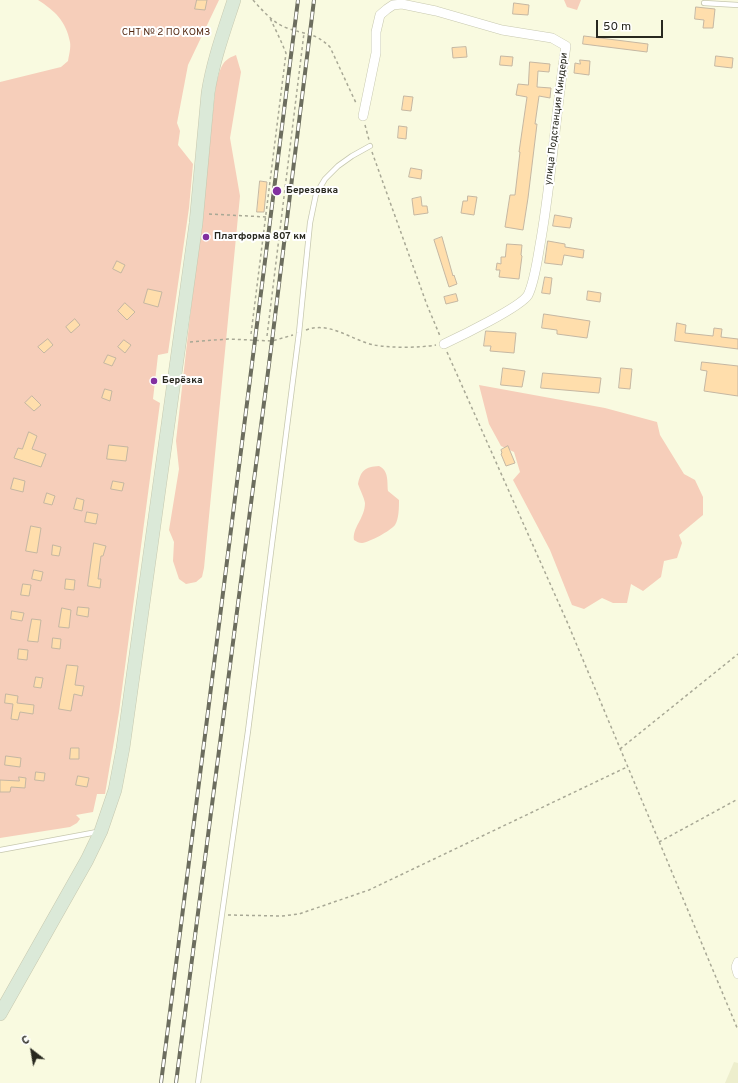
<!DOCTYPE html>
<html>
<head>
<meta charset="utf-8">
<style>
	body { margin:0 }
	#map { position:relative; width:738px; height:1083px; overflow:hidden; background:#f9fae0; font-family:Overpass,sans-serif }
	canvas { display:block }
	.north { position:absolute; left:12px; top:1031px; width:40px; height:40px; -webkit-text-stroke:3px #fff; paint-order:stroke; rotate:329deg; font-size:11px; font-weight:700; line-height:16px; text-align:center; color:#28281f }
	.north::after { content:''; display:block; margin:auto; width:14px; height:18px; background:#28281f; clip-path:polygon(50% 0,100% 100%,50% 72%,0 100%) }
	.scale { position:absolute; left:596px; top:20px; width:67px; height:18px; box-sizing:border-box; border:2px solid #28281f; border-top:0; padding-left:5px; font-size:12px; line-height:14px; white-space:nowrap; color:#28281f; -webkit-text-stroke:3px #fff; paint-order:stroke }
</style>
</head>
<body>
<div id="map">
<canvas width="738" height="1083"></canvas>
<div class="north">С</div>
<div class="scale">50 m</div>
</div>
<script>
const g = document.querySelector('canvas').getContext('2d');
g.lineJoin = 'round';
function paint(path, color) {
  g.fillStyle = color;
  g.fill(path, 'evenodd');
}
function trace(path, color, width, dash) {
  g.strokeStyle = color;
  g.lineWidth = width;
  g.lineCap = dash ? 'butt' : 'round';
  g.setLineDash(dash || []);
  g.stroke(path);
}
function label(font, color, halo, rows, align = 'center') {
  g.font = font + ' Overpass,sans-serif';
  g.lineWidth = 4;
  g.setLineDash([]);
  g.textBaseline = 'middle';
  g.strokeStyle = halo;
  g.fillStyle = color;
  for (const [text, x, y, turn = 0] of rows) {
    g.save();
    g.translate(x, y);
    g.rotate((+turn || 0) * Math.PI / 180);
    g.textAlign = isNaN(turn) ? turn : align;
    if (halo) g.strokeText(text, 0, 0);
    g.fillText(text, 0, 0);
    g.restore();
  }
}
paint(new Path2D(`
	M734,1062L738,1063V1083H725Z`), '#edeecd');
paint(new Path2D(`
	M38,0H219L188,65L177,123L180,131L178,145L193,164L189,208L168,353L158,355L153,399L160,403L119,712L105,794H97L93,812L76,815L80,819L77,823L70,827L0,838V82L61,67L68,61C69,55 71,48 70,42C66,21 55,11 38,0Z
	M564,0H581L577,10L567,7Z
	M236,55L241,72L230,138L240,196L204,568L202,577L196,582L186,584L179,579L173,561L174,542L169,530L179,469L176,441L216,84C221,69 220,61 236,55Z
	M479,385L605,408L657,422L660,435L684,474L695,480L703,497V515L679,535L682,543L677,558L664,561L661,577L643,591L631,584L627,603H613L602,598L584,609L572,605L550,550L513,480L520,472L514,452L501,446L489,424Z
	M379,466C389,471 387,481 388,491L399,500C399,507 399,519 395,525C390,531 370,542 362,543C359,543 357,542 354,540C352,528 365,518 365,503C364,497 360,490 358,484C361,470 365,467 379,466Z`), '#f6ceba');
const building = new Path2D(`
	M197,0H207L205,10L195,9Z
	M514,3L529,5L528,15L513,14Z
	M696,7L715,9L713,28H703L704,20L695,19Z
	M584,36L648,44L647,52L583,44Z
	M466,47L467,57L453,58L452,48Z
	M501,56L513,57L512,66L500,65Z
	M716,56L733,58L732,68L715,66Z
	M580,60L590,61L589,75L574,73L575,63L580,64Z
	M530,62L550,64L549,72L538,71L537,87L551,88L550,98L539,96L535,124H537L528,198L523,230L505,227L510,195H515L520,152H519L527,97L516,95L518,84L528,85Z
	M404,96L413,97L411,111L402,110Z
	M399,126L407,127L406,139L398,138Z
	M411,168L422,170L421,179L409,177Z
	M260,181L267,182L264,212H257Z
	M468,196L477,197L474,215L461,213L463,201H467Z
	M421,197L422,206H427L428,213L414,215L412,199Z
	M555,215L572,218L570,228L553,226Z
	M442,237L453,276L454,275L457,284L449,287L434,240Z
	M548,241L565,244V247L584,250L583,258L564,255L562,265L545,263Z
	M507,244L522,245L521,255L522,256L519,279L499,277L500,270H496L497,263L501,264V257H505Z
	M117,261L125,265L121,273L113,269Z
	M545,277L552,278L550,294L542,293Z
	M148,289L162,292L158,307L144,303Z
	M588,291L601,293L600,302L587,300Z
	M456,294L458,301L446,304L444,297Z
	M125,303L135,312L127,320L118,311Z
	M544,314L590,321L587,338L557,334V330L542,328Z
	M75,319L80,325L71,333L66,327Z
	M677,323L686,325L685,333L713,336L714,328L722,329L721,337L738,339V349L675,341Z
	M486,331L516,333L514,353L490,351L491,346H484Z
	M48,339L53,345L44,353L38,347Z
	M124,340L131,345L125,353L118,347Z
	M108,355L116,358L112,366L104,363Z
	M702,362L738,366V396L704,391L707,371L701,370Z
	M503,368L525,371L522,387L501,385Z
	M621,368L632,369L630,389L619,388Z
	M543,373L601,378L599,393L541,388Z
	M105,389L112,391L110,401L102,398Z
	M32,396L41,405L34,411L25,403Z
	M29,432L37,436L32,449L46,454L41,467L14,458L18,448L22,449Z
	M109,445L128,447L126,461L107,459Z
	M508,446L515,463L506,466L501,454L502,453L501,450Z
	M14,478L25,481L23,492L11,489Z
	M113,481L124,483L122,491L111,489Z
	M47,493L55,496L52,505L44,503Z
	M77,498L84,500L82,511L74,509Z
	M87,512L98,514L96,524L85,522Z
	M31,526L41,528L37,553L26,551Z
	M94,543L106,546L103,556H101L98,579H101L100,588L88,586Z
	M53,545L61,547L59,556L52,555Z
	M34,570L43,572L41,581L32,579Z
	M66,579L75,580L74,590L65,589Z
	M23,584L31,585L29,596L21,595Z
	M78,607L89,608L88,617L77,615Z
	M62,608L71,610L69,628L59,627Z
	M12,611L24,613L22,621L11,619Z
	M32,619L41,620L38,642L28,641Z
	M53,638L61,639L60,649L52,648Z
	M19,649L28,650L27,660L18,659Z
	M67,665L78,666L75,685L84,686L82,696L74,694L71,711L59,709Z
	M36,677L43,678L41,688L34,687Z
	M6,694L18,696L17,703L34,705L33,714L20,712L18,720L11,719L13,704L5,703Z
	M71,748H79V759H70Z
	M6,756L21,758L20,767L5,765Z
	M36,772L45,773L44,781L35,780Z
	M78,776L89,778L87,787L76,785Z
	M19,777L26,778L25,788L11,787L10,792H0V780L19,781Z`);
paint(building, '#ffdeac');
trace(building, '#c5b7a2', 1);
const lane = new Path2D(`
	M704,3L738,5
	M0,850L97,832
	M198,1083L248,731L299,333L310,223L316,194L325,179L338,166L352,156L370,146`);
const street = new Path2D(`
	M363,116L376,53V32L380,15L387,9L393,5L402,4L436,11L502,30L552,38L566,46C556,110 552,175 541,239C538,255 535,281 528,295C521,307 459,337 444,344
	M738,962L736,967L738,974`);
const secondary = new Path2D(`
	M0,1014L87,860L101,831L115,790L123,748L196,223L208,93C213,61 224,31 234,0`);
trace(lane, '#c7c8af', 6);
trace(street, '#c7c8af', 10);
trace(secondary, '#c7c8af', 14);
trace(new Path2D(`
	M253,0C263,11 273,23 287,28C305,35 315,32 330,47L356,103
	M365,125L369,140
	M372,152L427,305L440,336
	M209,214L267,217
	M306,330C330,321 351,340 374,345C390,348 420,348 436,345
	M251,334L286,53L280,39L270,18
	M267,336L304,33
	M190,342L228,339L272,341L293,335
	M447,352L568,624L738,1030
	M620,749L738,654
	M659,842L738,799
	M228,915L282,916L299,914L369,890L627,767`), '#a8a895', 1.5, [3, 3]);
trace(lane, '#fff', 4.5);
trace(street, '#fff', 9);
trace(secondary, '#dbe9d8', 13);
const rail = new Path2D(`
	M161,1083L298,0
	M176,1083L272,341L314,0`);
trace(rail, '#6c6d5e', 4);
trace(rail, '#fff', 2.5, [8]);
for (const [x, y, r, color] of [
	[277,191,5,"#8230a0"],
	[206,237,4,"#8230a0"],
	[154,381,4,"#8230a0"]
]) {
  const dot = new Path2D();
  dot.arc(x, y, r, 0, 2 * Math.PI);
  g.fillStyle = color;
  g.fill(dot);
  trace(dot, '#fff', 1.5);
}
label('10px', '#532810', '#fff', [
	["СНТ № 2 ПО КОМЗ",166,33]
]);
label('10px', '#28281f', '#fff', [
	["улица Подстанция Киндери",557,119,-83]
]);
label('bold 10px', '#28281f', '#fff', [
	["Березовка",286,191],
	["Платформа 807 км",214,237],
	["Берёзка",162,381]
], 'left');
</script>
</body>
</html>
